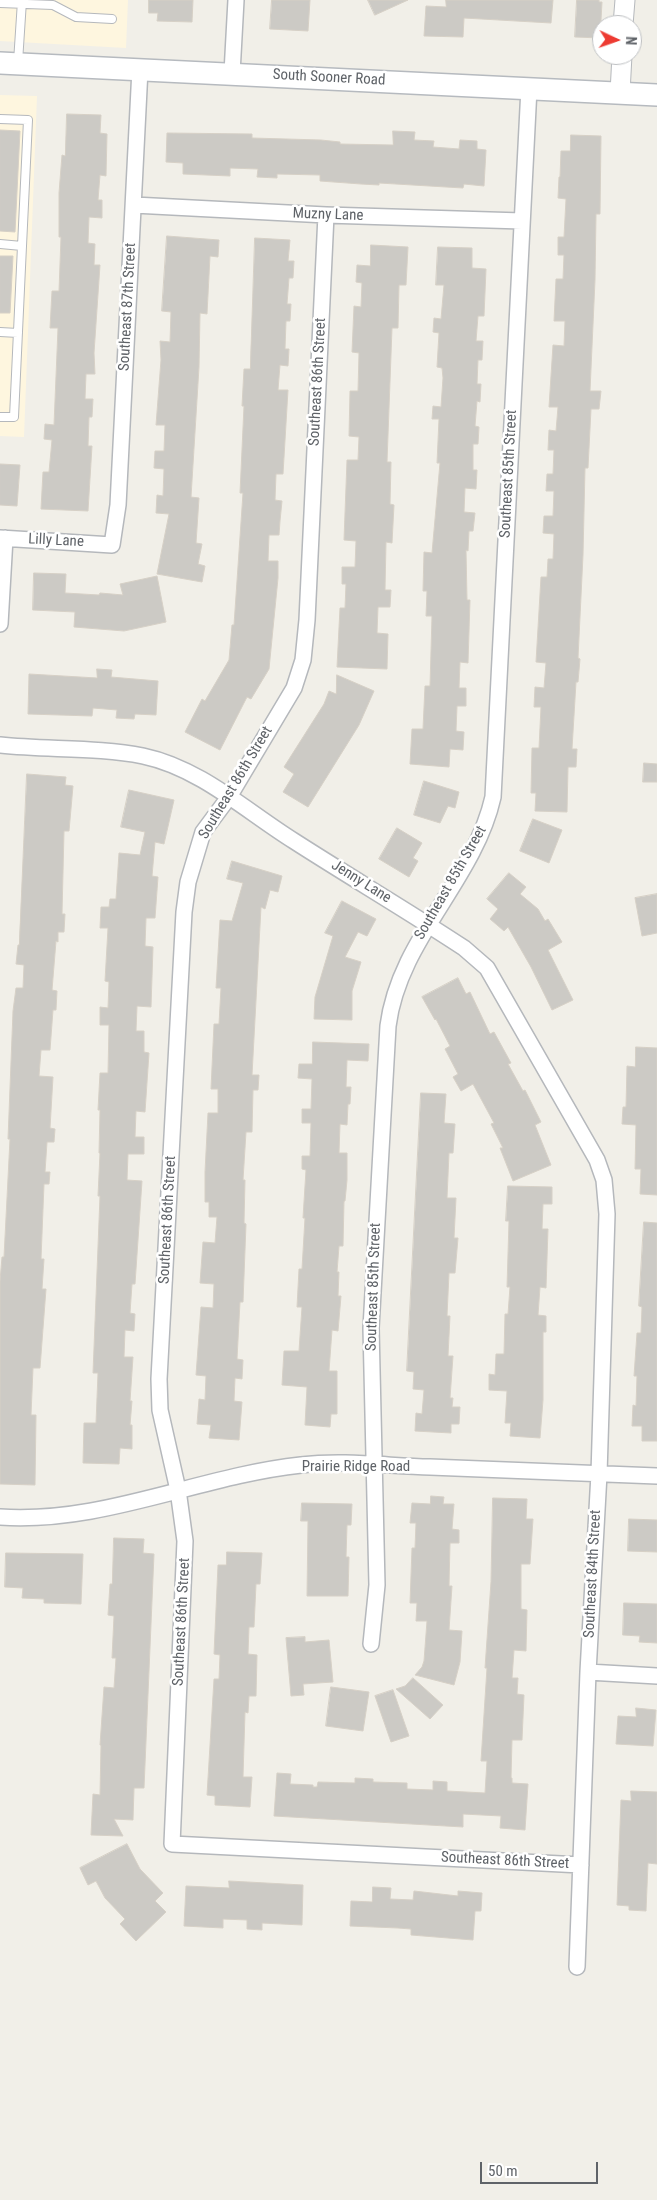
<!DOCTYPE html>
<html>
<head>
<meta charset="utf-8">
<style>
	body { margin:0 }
	#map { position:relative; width:657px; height:2200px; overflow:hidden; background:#f1efe8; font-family:"Roboto Condensed",sans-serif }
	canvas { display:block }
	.north { position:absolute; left:592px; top:15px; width:50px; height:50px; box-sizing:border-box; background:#fff; border:1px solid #bfc1c3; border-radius:50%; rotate:93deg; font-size:14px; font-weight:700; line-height:20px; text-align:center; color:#5f6368 }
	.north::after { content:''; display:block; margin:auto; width:18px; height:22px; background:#ed3b32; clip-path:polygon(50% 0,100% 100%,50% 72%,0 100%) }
	.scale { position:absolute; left:480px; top:2162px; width:118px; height:22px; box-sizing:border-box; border:2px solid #5f6368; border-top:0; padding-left:6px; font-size:15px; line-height:18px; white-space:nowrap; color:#5f6368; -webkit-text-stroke:4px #fff; paint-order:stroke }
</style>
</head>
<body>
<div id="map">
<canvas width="657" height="2200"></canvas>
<div class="north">N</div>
<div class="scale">50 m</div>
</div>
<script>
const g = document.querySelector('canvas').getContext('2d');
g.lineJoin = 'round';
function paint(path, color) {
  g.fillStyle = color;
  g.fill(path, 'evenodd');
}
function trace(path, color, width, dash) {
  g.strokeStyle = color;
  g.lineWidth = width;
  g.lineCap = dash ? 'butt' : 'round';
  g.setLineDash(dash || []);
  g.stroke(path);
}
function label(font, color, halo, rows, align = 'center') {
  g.font = font + ' "Roboto Condensed",sans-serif';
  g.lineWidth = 5;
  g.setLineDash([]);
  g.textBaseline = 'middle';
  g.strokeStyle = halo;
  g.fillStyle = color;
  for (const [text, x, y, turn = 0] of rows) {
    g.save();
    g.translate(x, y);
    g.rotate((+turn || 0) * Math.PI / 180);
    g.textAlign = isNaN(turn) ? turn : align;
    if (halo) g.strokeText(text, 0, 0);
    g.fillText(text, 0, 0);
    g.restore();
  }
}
paint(new Path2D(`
	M0,0H128L126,48L0,41Z
	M0,95L37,96L24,437L0,436Z`), '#fef6df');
const building = new Path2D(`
	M149,0H193L192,22L157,21L158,13H149Z
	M272,0H310L308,31L270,29Z
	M368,0H408L375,15Z
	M446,0H553L551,23L464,18L463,37L424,36L426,6L446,7Z
	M577,0H599V2H602L600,38L575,37Z
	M67,114L101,115L100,133L107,134L106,176L100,175L98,200H102V218L89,217L88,243L95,244L94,265H100L94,353L95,374H86L85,399H93L92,417H89L88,446H92L88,511L41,509L43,472H49L52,440L44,439L45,424L54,425L58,328H50L52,291H59L61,237H59V193L62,155L65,156Z
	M0,130L20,131L15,232L0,231Z
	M393,131L415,132L414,140L434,141L433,147L459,149L460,140L477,141V149L486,150L484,186L464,184L463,188L379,183V185L361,184L320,181V175L277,174V178L257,177L258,169L230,168V176L183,174V163L166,162L167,133L252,134V138L321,140L340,142V144L393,145Z
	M571,135L601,136L600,214H596L595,280L590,391H601L599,409H591L588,468H585L583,555L578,658L580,659L578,682H576L572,749H577L576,767H568L567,812L535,811L536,793H531L532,748H539L541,707H534L535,687L544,688L546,663L536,662L541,577H547L548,559H553L554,534L543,533L544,516H553L554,491H546L547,474H553L554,450H548L549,430L556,431L558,407H549L553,345L564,346L565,321H554L556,279H563L564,255H558V237H564L566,199L558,198L559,177H560L561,151H570Z
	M167,236L219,240L218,257L210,256L207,314L200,313L199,367L191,497L199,498L196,543L202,544L198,564L205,566L202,582L157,574L169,514L156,513L157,495L163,496L164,469L154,468L155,451H164L165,425H156L161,360L160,341L170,342L171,312L162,311Z
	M255,238L290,240L288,261H294L293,278H289L287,304H291L290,321H286L285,349H289L288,366L280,365L278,390H288L283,474H276L275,500L282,501L280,521L279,535H269L268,561H278V578L269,669L251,699L247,697L220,750L185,732L202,699L205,701L229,660L232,625H234L243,493H240L244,406H242L244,369H250Z
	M371,245L408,247L406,285H399L398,328H392L387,462H391L390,504L394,505L392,543L386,542L385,590H391L390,607H378L377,633L388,634L387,669L337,667L340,608H345L346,584H342V567H355L356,541L344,540L347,460H358L359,437L349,436L350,391H358L359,353L352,352L354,306L361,307L362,283L356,282L357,265L370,266Z
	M438,247L472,248V268L486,269L484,316H478L476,341H483L482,360H478L477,384H481L480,402L477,401L475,426L479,427L478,444H473V470H477L476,489L465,488L464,512L475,513L473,531H469L468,551L466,550L467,600H470L468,663L460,662L459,688H466V706H457L456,731L464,732L463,750L450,749L449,767L410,764L412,729H423L425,686H430L432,616H426L427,591H423L424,552L432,553L440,463H437L439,419H432L433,406L441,407L443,378L442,368L437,367L439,333L433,332L434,318L441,319L444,285H436Z
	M0,256H13L10,313H0Z
	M0,464L20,465L17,506L0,505Z
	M34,573L66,574L65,593L99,595L100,593L123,595L120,584L157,576L166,622L124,631L74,627L75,612L33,610Z
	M97,669L112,670L111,677L158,681L156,715L135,714L134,719L116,718L117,710L93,708L92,716L28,714L29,674L97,678Z
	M337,675L374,691L359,725L308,807L283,792L294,774L284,767L324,704L329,691L336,694Z
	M644,763L657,764V782H643Z
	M27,774L66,777L65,785L73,786L69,831H64L62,914H65L64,932H58V942L56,941L52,990L57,991L56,1010H53L50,1050H41L39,1076L53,1077L50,1128L55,1129L54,1142H47L45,1172H50L49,1184H44L41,1259H44L42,1289H46L40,1368H33L31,1415H36L35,1485L0,1484V1281L2,1257H4L10,1139H8L13,1011L16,988H23L24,965L16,964L18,945H19Z
	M424,781L459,792L455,808L448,806L440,823L414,815Z
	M129,790L174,800L164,844L155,842L152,876L158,877L155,918H146L145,946L153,947L151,1007L137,1006L136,1031H144V1052L149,1053L145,1112L136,1111L135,1137H144V1154H128L127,1180L142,1181L135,1284H132L130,1313L135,1314L134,1331L125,1330L124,1357H133L130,1401H132L130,1425H132V1449L120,1448L119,1464L83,1463L84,1423H96L98,1373H93L100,1196H98L100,1153H99L100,1110H98L100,1073H108L109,1025H100V1007L108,1008L109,982L105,981L108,928H100L101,907H109L110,899H116L119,853L140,855L145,832L121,827Z
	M533,819L562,830L549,863L520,851Z
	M397,828L422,843L413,858L418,861L409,877L379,859Z
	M232,861L282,876L278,892L270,890L265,909L261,907L252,1075H259L258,1090H253L252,1132H246L243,1180H245L244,1223L246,1224L243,1302H240L237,1359L243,1360L242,1379L235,1378L234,1401L242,1402L239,1440L209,1438L211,1425L197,1424L199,1399L205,1400L206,1376L196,1375L201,1307L213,1308L214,1284L200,1283L203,1242L215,1243L217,1217H209V1202H205V1172L208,1113H218V1089H211L214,1024H219L221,988H216L220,920L232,921L243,883L227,879Z
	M509,873L526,887L520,894L538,909L545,921L548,919L562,942L548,950L573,1000L552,1010L531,967L508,927L504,931L490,919L498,909L487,899Z
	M657,894V933L642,936L635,898Z
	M342,901L376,919L367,936L358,932L345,957L361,962L352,991V1020L314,1019L315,997L333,936L325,933Z
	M458,978L466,994L470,992L490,1034L494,1032L511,1063L508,1064L523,1091L525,1090L541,1122L535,1125L551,1165L513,1181L500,1148H503L491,1124L494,1123L473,1084L461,1091L453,1077L458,1074L445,1049L450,1046L436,1019L435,1020L422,997Z
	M313,1042L369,1044L368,1061L347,1060L346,1087H351L350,1104H348L347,1125L340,1124L339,1153H347V1180L345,1201H344L343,1246H339L337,1272H339L338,1296H341L338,1331L332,1330L329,1371H337V1414H331L330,1427L305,1425L307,1387L282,1385L284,1351H299L302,1307H297L299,1269H302L305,1218H303L306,1170L302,1169V1156H310L311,1123H302V1109H311L312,1079L298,1078L299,1064H312Z
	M636,1047L657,1048V1195L640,1194L641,1169H635L636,1125L622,1124L623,1107H626L627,1066L635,1067Z
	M421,1093L446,1094L444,1123L455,1124L453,1153H449L447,1198H456L454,1238H458L455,1273H449L447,1316H450L448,1356H453L450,1398H453L452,1407H460L459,1424H451V1433L415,1431L416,1413L422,1414L424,1390L413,1389L414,1372L407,1371Z
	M508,1186L552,1187V1204H543L542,1229H548L546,1288L540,1287L538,1315L546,1316V1332H543V1400L540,1438L510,1436L511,1423H505L507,1391L489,1390V1374L495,1375L496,1354H504L505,1314H508L510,1287H507L509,1221H506Z
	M644,1222L657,1223V1441H642V1426H632L633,1405L636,1406L637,1376H634L637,1333H641L642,1307L639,1306Z
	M431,1496L444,1497L443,1504H454L452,1529L459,1530V1543H450L449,1586H452L449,1630L462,1631L460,1662L454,1685L415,1675L422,1667L424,1661L427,1621H416L417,1603H410L412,1548H415L416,1523H410L412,1503L430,1504Z
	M493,1498L527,1499L526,1519H533L530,1564H521V1609L527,1610L526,1651L514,1650L512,1678H518L517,1694L524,1695L522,1740H512L511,1778H512V1783L528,1784L525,1830L500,1828L501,1816L463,1814V1827L274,1816L277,1773L291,1774L290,1784L313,1785V1787H317L318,1782L355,1783V1778L373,1779V1782L407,1783V1789L433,1790V1781L447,1782V1791L485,1793L487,1761H481L487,1668H485L491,1582Z
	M302,1503L352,1504L351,1525H347L346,1557H349L348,1596H307L308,1521H301Z
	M629,1519L657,1520V1552L628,1551Z
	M114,1538L144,1539L143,1553L154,1554L144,1788H134L133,1820L114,1819L123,1836L91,1835L93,1794L100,1795L101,1745H100L104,1687L114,1688L116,1658H112L114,1616L108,1615L110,1584H112Z
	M227,1552L262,1553L260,1584H256L254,1627H249L248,1654L257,1655L256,1696H249L248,1713L245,1712L243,1777H252L250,1807L215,1805V1796L207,1795L214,1679H219L220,1655L214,1654L218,1565H226Z
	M6,1553L83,1554L81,1604L44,1603V1599L22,1598L23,1588L5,1587Z
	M624,1603L657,1604V1643L639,1642L640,1636L623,1635Z
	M305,1637V1642L329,1640L333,1682L303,1684L304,1695L291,1696L286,1638Z
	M413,1678L443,1705L430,1719L396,1689L405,1686Z
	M331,1687L369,1692L363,1731L326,1726Z
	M393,1690L409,1736L391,1742L375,1696Z
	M636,1708L656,1710L653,1746L616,1744L618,1716L636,1717Z
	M631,1791L657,1792V1864L648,1863L646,1911L629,1910V1906L617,1905L621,1800L631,1801Z
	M127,1844L140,1869L163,1893L155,1901L166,1912L136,1941L120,1924L125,1919L105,1898L96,1881L88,1885L80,1868Z
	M229,1881L303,1885L302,1925L262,1923V1930L247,1929V1920L223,1919V1928L184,1926L186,1886L229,1888Z
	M373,1887L391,1888L390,1899L413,1900L414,1891L458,1896V1891L482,1893L481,1911H475L473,1940L411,1935V1929L398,1928L350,1926L351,1901L372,1902Z`);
paint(building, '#cccac5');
trace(building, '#d6d0c6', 1);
const service = new Path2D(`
	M0,3L53,5L76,17L112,19
	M18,62L22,1
	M0,119L28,120L22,246L0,244
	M0,332L18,333
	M0,417H14L22,246`);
const minor = new Path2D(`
	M232,73L236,0
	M134,205L326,215L522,221
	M326,215L307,620L303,660L294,688L229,797L203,832L188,882L184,912L159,1379L160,1410L178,1490L185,1541L172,1844L581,1865
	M0,538L112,545L118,505L140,69
	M0,624L5,538
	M0,745C46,750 99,747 143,756C200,768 246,811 294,841C350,877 408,911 464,948L487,968L597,1160L604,1180L607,1214L599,1474L588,1672L577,1967
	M0,1517C103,1524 199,1476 301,1465C343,1460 388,1466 430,1467C506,1470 581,1473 657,1476
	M371,1644L377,1585L371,1328L388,1026C399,939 474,881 493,797L529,88
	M588,1672L657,1676`);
const tertiary = new Path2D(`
	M623,25L625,0
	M620,93L622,55`);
const secondary = new Path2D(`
	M0,63L657,95`);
trace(service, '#b5b8bc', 10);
trace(minor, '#b5b8bc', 18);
trace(tertiary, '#b5b8bc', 21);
trace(secondary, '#b6babf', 24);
trace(service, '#fff', 8);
trace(minor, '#fff', 15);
trace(tertiary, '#fff', 19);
trace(secondary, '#fff', 21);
label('15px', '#5f6368', '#fff', [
	["South Sooner Road",329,78,3],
	["Muzny Lane",328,215,2],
	["Southeast 87th Street",128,307,-87],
	["Southeast 86th Street",318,382,-87],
	["Southeast 85th Street",509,474,-87],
	["Lilly Lane",56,541,3],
	["Southeast 86th Street",236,783,-59],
	["Jenny Lane",361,882,32],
	["Southeast 85th Street",451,883,-60],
	["Southeast 86th Street",168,1220,-87],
	["Southeast 85th Street",374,1287,-88],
	["Prairie Ridge Road",356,1467],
	["Southeast 84th Street",593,1574,-87],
	["Southeast 86th Street",182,1622,-87],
	["Southeast 86th Street",505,1861,3]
]);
</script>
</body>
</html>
